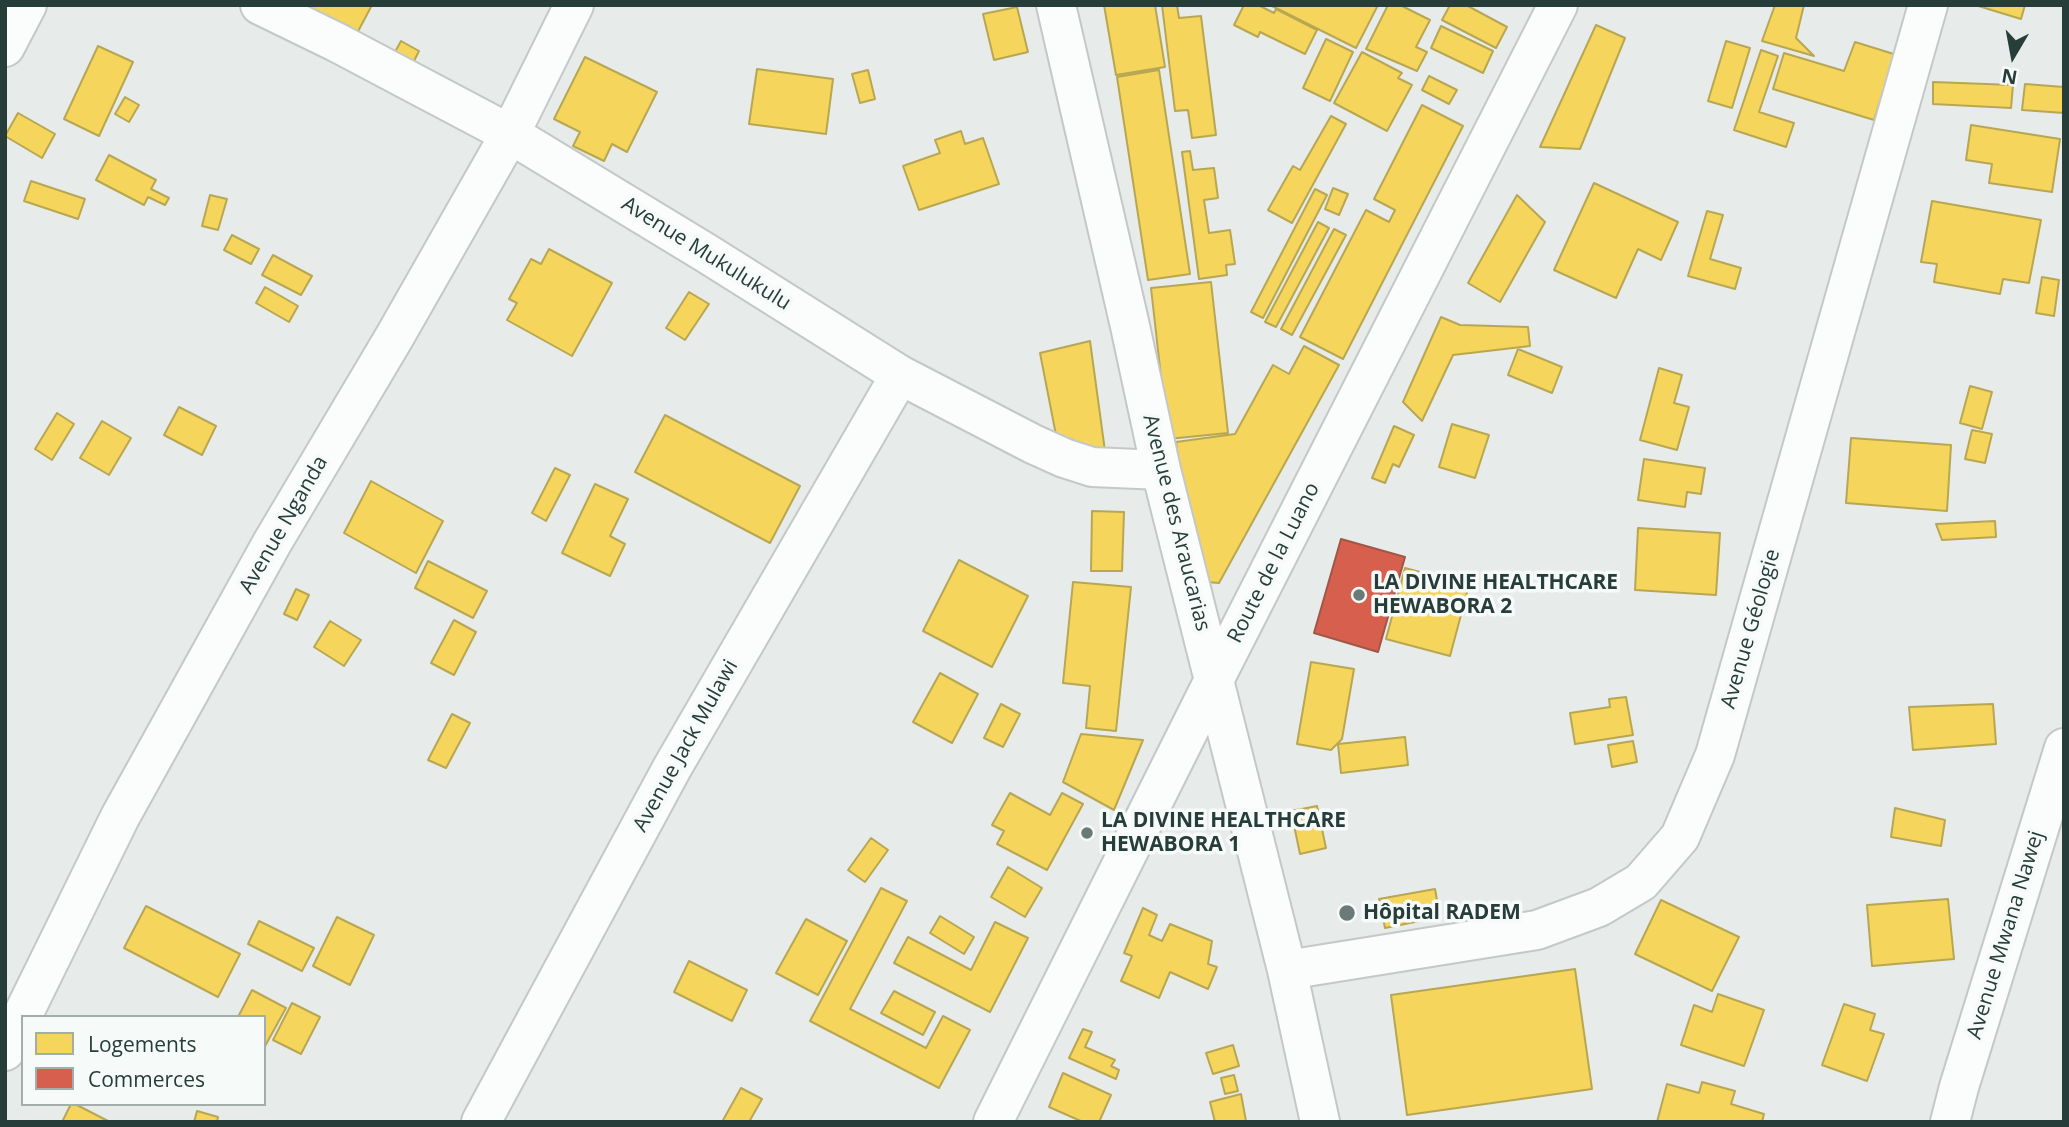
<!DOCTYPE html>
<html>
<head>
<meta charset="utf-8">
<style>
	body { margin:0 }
	#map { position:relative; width:2069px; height:1127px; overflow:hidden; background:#e7ebe9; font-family:"Open Sans",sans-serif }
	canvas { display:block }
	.frame { position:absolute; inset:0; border:7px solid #263d39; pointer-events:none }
	.legend { position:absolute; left:21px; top:1015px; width:245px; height:91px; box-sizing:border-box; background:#f6faf8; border:2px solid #a3aeac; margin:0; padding:9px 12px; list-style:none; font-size:21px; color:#263d39 }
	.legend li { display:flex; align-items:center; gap:14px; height:35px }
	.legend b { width:35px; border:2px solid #a3aeac }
	.north { position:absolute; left:1978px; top:21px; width:70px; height:70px; -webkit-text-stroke:5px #f6faf8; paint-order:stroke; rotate:190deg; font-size:19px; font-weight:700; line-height:28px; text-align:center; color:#263d39 }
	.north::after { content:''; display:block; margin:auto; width:24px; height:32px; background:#263d39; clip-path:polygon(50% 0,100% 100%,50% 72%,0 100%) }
</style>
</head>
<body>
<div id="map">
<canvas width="2069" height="1127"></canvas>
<div class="frame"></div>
<ul class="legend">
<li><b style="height:19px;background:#f6d55c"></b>Logements</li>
<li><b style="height:19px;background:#d6604d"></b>Commerces</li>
</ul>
<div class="north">N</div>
</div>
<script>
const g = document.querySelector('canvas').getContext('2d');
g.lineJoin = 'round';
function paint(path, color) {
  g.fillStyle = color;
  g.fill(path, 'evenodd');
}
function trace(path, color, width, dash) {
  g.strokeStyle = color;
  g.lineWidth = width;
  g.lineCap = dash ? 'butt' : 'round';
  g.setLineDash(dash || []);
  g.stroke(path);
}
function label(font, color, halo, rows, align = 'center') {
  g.font = font + ' "Open Sans",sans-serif';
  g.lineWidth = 7;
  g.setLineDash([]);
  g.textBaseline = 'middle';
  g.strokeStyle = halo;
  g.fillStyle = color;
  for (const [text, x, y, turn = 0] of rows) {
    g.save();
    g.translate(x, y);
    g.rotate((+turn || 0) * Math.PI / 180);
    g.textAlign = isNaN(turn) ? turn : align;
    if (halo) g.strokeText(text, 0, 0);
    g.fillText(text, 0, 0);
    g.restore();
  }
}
const homes = new Path2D(`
	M287,5H372L354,39Z
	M1104,5H1155L1165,67L1116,75Z
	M1162,5H1177L1179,18L1201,16L1216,135L1192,138L1188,110L1175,111Z
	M1244,5H1258L1274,13L1276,9L1317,30L1305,54L1260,32L1258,37L1234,25Z
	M1270,5L1347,6L1378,5L1356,48Z
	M1388,5H1400L1430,20L1416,47L1427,52L1417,71L1366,49Z
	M1450,5H1466L1507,27L1496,48L1442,20Z
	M1775,5H1804L1796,38L1814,56L1762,41Z
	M1975,5H2025L2021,19Z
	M1017,7L1028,52L994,60L983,14Z
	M1596,25L1625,38L1580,149L1540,147Z
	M1441,26L1493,51L1483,73L1431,48Z
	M1326,39L1353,52L1330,101L1303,88Z
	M401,41L419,51L409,71L390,61Z
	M1726,41L1750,48L1732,108L1708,101Z
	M1855,42L1897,55L1889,91L1883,92L1874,120L1773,89L1784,53L1844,71Z
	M98,46L133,62L99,136L64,119Z
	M1761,50L1778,56L1759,112L1794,123L1786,147L1734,130Z
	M1362,52L1402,73L1398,78L1412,85L1387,131L1334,103Z
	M585,57L657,92L627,152L612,144L604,161L573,146L580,132L554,119Z
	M757,69L833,79L826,134L749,124Z
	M868,70L875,99L860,103L852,74Z
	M1159,70L1190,274L1148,280L1117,77Z
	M1429,76L1457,90L1449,104L1422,90Z
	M1933,82L2013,85L2011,108L1933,104Z
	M2025,84L2064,87V113L2022,110Z
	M125,97L139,105L129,122L115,114Z
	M1422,105L1463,126L1343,359L1300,337L1366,210L1389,222L1395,210L1374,199Z
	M18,113L55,134L42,158L5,136Z
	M1331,116L1346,124L1292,223L1268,210L1293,166L1300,170Z
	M1971,125L2060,139L2052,192L1989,183L1992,164L1966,160Z
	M961,131L965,144L983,138L999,184L919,210L903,166L940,153L935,140Z
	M1190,151L1193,170L1214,168L1218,198L1204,200L1209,233L1230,230L1235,264L1226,265L1227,275L1199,279L1182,152Z
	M109,155L156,180L151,189L169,198L165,205L148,197L144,205L96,180Z
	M31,181L85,199L78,219L24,201Z
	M1594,183L1678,222L1661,260L1638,249L1616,298L1554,270Z
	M1333,188L1348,194L1339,215L1325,209Z
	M1315,189L1327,195L1263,318L1251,312Z
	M210,195L227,199L218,230L202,226Z
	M1517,195L1545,222L1500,302L1468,283Z
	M1932,201L2041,220L2029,283L2003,279L2000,294L1934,282L1937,264L1921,262Z
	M1707,211L1723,215L1710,259L1741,268L1735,289L1688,276Z
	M1318,222L1329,228L1276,327L1265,322Z
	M1334,229L1346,235L1292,335L1281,329Z
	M232,235L259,249L251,264L224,250Z
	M549,249L612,283L572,356L507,320L517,303L509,299L531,259L541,264Z
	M273,255L312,276L301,295L262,275Z
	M2042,277L2059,280L2054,316L2036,313Z
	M1211,282L1228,433L1168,439L1151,288Z
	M265,287L298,306L289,322L256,303Z
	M689,292L709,304L685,340L666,328Z
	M1441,317L1460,325L1528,327L1530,346L1453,355L1422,421L1403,402Z
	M1090,341L1105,451L1079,455L1073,440L1056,435L1040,353Z
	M1304,346L1339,365L1219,583L1194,581L1176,442L1235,434L1273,365L1289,374Z
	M1518,349L1562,367L1552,393L1508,375Z
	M1659,368L1682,375L1674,403L1689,407L1677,450L1640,440Z
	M1970,386L1992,392L1982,429L1960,423Z
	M179,407L216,426L202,455L164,435Z
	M57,413L74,424L52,460L35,449Z
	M665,415L800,486L770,543L635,472Z
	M102,421L131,438L109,475L80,458Z
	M1452,424L1489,435L1475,478L1439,467Z
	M1394,426L1414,435L1399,467L1393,464L1385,483L1372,478Z
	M1972,430L1992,434L1985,463L1965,459Z
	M1851,438L1951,445L1947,511L1846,503Z
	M1644,459L1705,468L1701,494L1687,492L1685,507L1638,500Z
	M555,468L570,475L546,521L532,513Z
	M371,481L443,521L416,573L344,533Z
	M595,484L628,499L610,536L625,544L610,576L562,553Z
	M1092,511L1124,512L1122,571H1091Z
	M1995,521L1996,537L1942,540L1936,524Z
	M1638,528L1720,533L1716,595L1635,590Z
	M959,560L1028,596L992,667L923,631Z
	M428,561L487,591L473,618L415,588Z
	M1405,568L1469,585L1450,656L1386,639Z
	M1073,582L1131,587L1116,731L1086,728L1090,686L1063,683Z
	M296,589L309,595L297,620L284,614Z
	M454,620L476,632L454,675L431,663Z
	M330,621L361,640L344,666L314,647Z
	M1311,662L1354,669L1342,739L1331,750L1297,744Z
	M940,673L978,694L952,743L913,722Z
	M1626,697L1633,735L1575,744L1570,713L1610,707L1609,699Z
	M1001,704L1020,714L1003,747L984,738Z
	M1993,704L1996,744L1913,750L1909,707Z
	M452,714L470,723L446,768L428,760Z
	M1081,734L1143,740L1114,810L1063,782Z
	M1405,737L1408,765L1341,773L1338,744Z
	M1633,741L1637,762L1612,767L1608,745Z
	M1010,793L1050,815L1062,793L1083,804L1047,870L997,844L1004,831L992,825Z
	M1317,806L1326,848L1300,854L1291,811Z
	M1895,808L1945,820L1941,846L1891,837Z
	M871,838L888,850L865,882L848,870Z
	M1008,867L1042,888L1025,917L991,897Z
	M881,888L907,901L850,1009L926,1048L943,1016L970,1030L939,1088L810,1021Z
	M1435,889L1440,917L1385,928L1379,899Z
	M1948,899L1954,959L1872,966L1867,905Z
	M1661,900L1739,937L1712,991L1635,954Z
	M146,906L240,954L218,997L124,948Z
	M1143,908L1157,915L1149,935L1162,941L1170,924L1212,941L1208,964L1217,967L1208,989L1170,972L1159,998L1121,981L1132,956L1124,953Z
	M940,916L974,937L964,954L930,933Z
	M337,917L374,935L350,985L313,966Z
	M806,919L847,941L818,995L776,973Z
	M259,921L314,948L302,971L248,944Z
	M995,922L1028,938L990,1012L894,963L908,937L971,970Z
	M689,961L747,990L732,1021L674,992Z
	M1575,969L1592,1089L1407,1115L1391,995Z
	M252,990L286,1008L264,1048V1017H238Z
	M894,991L935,1012L923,1035L881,1013Z
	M1718,994L1764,1010L1744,1066L1681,1045L1694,1005L1712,1012Z
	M292,1003L320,1017L301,1054L273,1040Z
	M1844,1004L1875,1014L1870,1030L1884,1034L1867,1081L1822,1065Z
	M1083,1029L1092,1032L1085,1047L1115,1060L1111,1066L1119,1070L1116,1079L1069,1058Z
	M1233,1045L1239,1066L1213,1074L1206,1053Z
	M1063,1073L1111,1095L1099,1122H1083L1049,1107Z
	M1234,1075L1238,1091L1225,1094L1221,1078Z
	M1702,1082L1735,1091L1731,1104L1764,1114L1762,1122H1657L1667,1084L1699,1093Z
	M741,1088L762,1099L749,1122H722Z
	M1241,1094L1246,1121L1215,1122L1210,1102Z
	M71,1104H75L110,1122H62Z
	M197,1111L218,1117L217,1122H194Z`);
paint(homes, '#f6d55c');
trace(homes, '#b8a752', 2);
const shops = new Path2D(`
	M1341,539L1405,557L1378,652L1314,633Z`);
paint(shops, '#d6604d');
trace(shops, '#a15647', 2);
const minor = new Path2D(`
	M260,5L336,42L510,134L706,253L900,375L1033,444L1064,458L1092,467L1161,470
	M1056,5L1130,326L1161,470L1287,970L1320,1122
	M5,47L27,5
	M1287,970L1537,930L1599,907L1641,882L1680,837L1715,755L1928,5
	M5,1051L120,817L272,543L395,336L510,134L574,5
	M481,1122L672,768L900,375
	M993,1122L1214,680L1558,5
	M1950,1122L1959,1087L2064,748`);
trace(minor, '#c4c8c6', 42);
trace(minor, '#fbfcfc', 38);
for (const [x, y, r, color] of [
	[1359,595,7,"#6a7a77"],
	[1087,833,7,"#6a7a77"],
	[1347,913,9,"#6a7a77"]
]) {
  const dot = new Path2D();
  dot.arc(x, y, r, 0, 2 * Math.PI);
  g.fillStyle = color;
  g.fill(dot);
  trace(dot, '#f6faf8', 2.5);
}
label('21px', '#263d39', '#f6faf8', [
	["Avenue Mukulukulu",706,254,32],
	["Avenue des Araucarias",1176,523,76],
	["Avenue Nganda",284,525,-60],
	["Route de la Luano",1274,563,-63],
	["Avenue Géologie",1751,629,-74],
	["Avenue Jack Mulawi",686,746,-61],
	["Avenue Mwana Nawej",2006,935,-73]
]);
label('bold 21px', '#263d39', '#f6faf8', [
	["LA DIVINE HEALTHCARE",1373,583],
	["HEWABORA 2",1373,607],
	["LA DIVINE HEALTHCARE",1101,821],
	["HEWABORA 1",1101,845],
	["Hôpital RADEM",1363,913]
], 'left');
</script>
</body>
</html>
